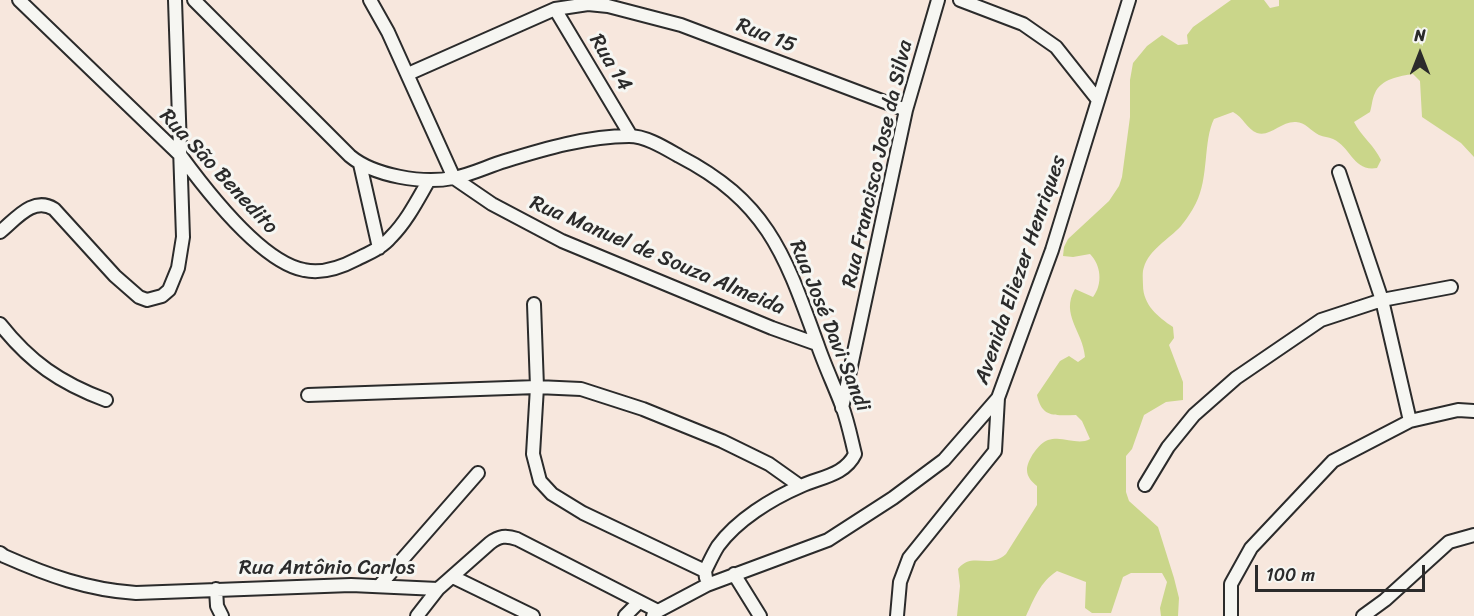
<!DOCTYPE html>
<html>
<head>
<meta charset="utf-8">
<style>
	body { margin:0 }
	#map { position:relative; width:1474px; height:616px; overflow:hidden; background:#f7e7dd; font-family:Sriracha,sans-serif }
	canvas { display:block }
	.north { position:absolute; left:1390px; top:24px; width:60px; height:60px; -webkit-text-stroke:4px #f6f6f2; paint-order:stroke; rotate:0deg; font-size:16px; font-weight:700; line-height:24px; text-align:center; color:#2b2b2b }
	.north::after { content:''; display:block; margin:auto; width:21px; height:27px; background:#2b2b2b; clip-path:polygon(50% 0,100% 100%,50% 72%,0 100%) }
	.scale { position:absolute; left:1255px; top:565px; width:170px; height:27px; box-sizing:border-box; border:3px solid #2b2b2b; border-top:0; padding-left:8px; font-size:18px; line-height:21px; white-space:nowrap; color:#2b2b2b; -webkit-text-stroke:4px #f6f6f2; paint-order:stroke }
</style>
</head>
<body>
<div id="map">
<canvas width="1474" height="616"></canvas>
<div class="north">N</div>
<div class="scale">100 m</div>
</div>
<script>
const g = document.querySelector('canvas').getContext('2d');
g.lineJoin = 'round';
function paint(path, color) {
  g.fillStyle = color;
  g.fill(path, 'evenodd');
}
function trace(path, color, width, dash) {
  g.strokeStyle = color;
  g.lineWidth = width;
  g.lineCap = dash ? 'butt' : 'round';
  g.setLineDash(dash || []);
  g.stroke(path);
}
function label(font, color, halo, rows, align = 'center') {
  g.font = font + ' Sriracha,sans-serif';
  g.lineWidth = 6;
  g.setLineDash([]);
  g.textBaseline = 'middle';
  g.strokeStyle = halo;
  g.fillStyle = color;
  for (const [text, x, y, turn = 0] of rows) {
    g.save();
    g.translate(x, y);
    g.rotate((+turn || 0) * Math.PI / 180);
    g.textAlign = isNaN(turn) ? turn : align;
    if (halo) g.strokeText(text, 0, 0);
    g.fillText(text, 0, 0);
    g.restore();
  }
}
paint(new Path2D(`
	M1231,0H1264L1270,8L1279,6V0H1474V157L1461,143L1422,117L1420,81L1413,74C1400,76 1381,79 1375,93C1372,99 1372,106 1370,112L1354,122C1361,136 1374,145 1381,160L1377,168C1353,172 1351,147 1333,139C1328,137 1324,137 1319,135C1311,131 1305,122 1296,122C1281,121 1271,137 1257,133C1247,129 1243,117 1233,112L1214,119C1203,141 1209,178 1196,203C1192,211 1186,220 1181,226C1169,239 1149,250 1144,267C1142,272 1143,279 1143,285C1143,305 1158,317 1173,327L1174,338L1169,345L1183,382V400L1166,402L1144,415L1132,449L1126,456V492L1129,501L1158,527L1174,578L1179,598L1178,616H1161L1160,608L1167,582L1162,573H1131L1123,577L1111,613H1092L1085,608L1086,582L1057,571C1040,582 1034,599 1026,616H957L960,586L958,569C972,551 989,570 1006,554L1037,505V486C1032,482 1027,477 1027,470C1027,460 1039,443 1048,440C1063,435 1077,446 1090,439L1082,421L1076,415C1056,415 1042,419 1037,395L1060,361L1069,356L1078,362L1085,357C1083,331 1060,315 1075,289L1093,297C1103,284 1101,265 1090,254L1073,257L1063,256L1064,247L1068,239L1109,201L1119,186L1122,177L1130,117V80L1133,63L1147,46L1162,35L1178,45L1188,44L1187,35L1193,27Z`), '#cad68a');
const minor = new Path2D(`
	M19,0L181,156C206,190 261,262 304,270C322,274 340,268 357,259C369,253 382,248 391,237C407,221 418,199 429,180
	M194,0L350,156C374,176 423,184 453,178C471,175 488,166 505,161C544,149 588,136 629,136C646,136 665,148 679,156C768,202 785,255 817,343C824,364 834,385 842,406C848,422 851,438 855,454C845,475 821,477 801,486C771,499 737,520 718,546C713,554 709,563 705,571
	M370,0L388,32L454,178
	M960,0L1023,24L1056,47L1098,100
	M555,9L631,136
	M408,74L555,9L588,4L608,6L681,25L906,110
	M360,164L379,248
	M1339,172L1382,300L1451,287
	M454,178L492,204L562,241L772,328L817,344
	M0,232C16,219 33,196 54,209L115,276L139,297L147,300L162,296L169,290L178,268L183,237L175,0
	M534,304L537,387L533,454L540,481L552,494L583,513L705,571L706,578
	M0,324C30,362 60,383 106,400
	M308,395L537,387L581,389L643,409L722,441L769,464L800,486
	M842,408L906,110L938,0
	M1145,485L1168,447L1194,415L1236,378L1321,320L1382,300L1410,421
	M0,553L4,556C47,575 88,590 136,593L351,585L438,589
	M734,574L760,616
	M453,577L533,616
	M380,585L478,473
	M216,589L217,606L222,616
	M417,616L438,589L490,543C499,536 506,535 517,539L658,611
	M625,616L639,602
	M653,616L658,611L707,585L828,540L893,498L944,460L998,398L1052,250L1129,0
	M897,616L900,582L909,558L995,451L998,398
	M1231,616V584L1251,548L1333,461L1410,421L1458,410L1474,411
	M1363,616L1385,600L1449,542L1474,535`);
trace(minor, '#2b2b2b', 16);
trace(minor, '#f6f6f2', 12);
label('21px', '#2b2b2b', '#f6f6f2', [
	["Rua 15",766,36,21],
	["Rua 14",610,63,59],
	["Rua Francisco Jose da Silva",878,164,-77],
	["Rua São Benedito",218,172,47],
	["Rua Manuel de Souza Almeida",657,256,23],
	["Avenida Eliezer Henriques",1021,270,-71],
	["Rua José Davi Sandi",829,326,68],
	["Rua Antônio Carlos",327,569]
]);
</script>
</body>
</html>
